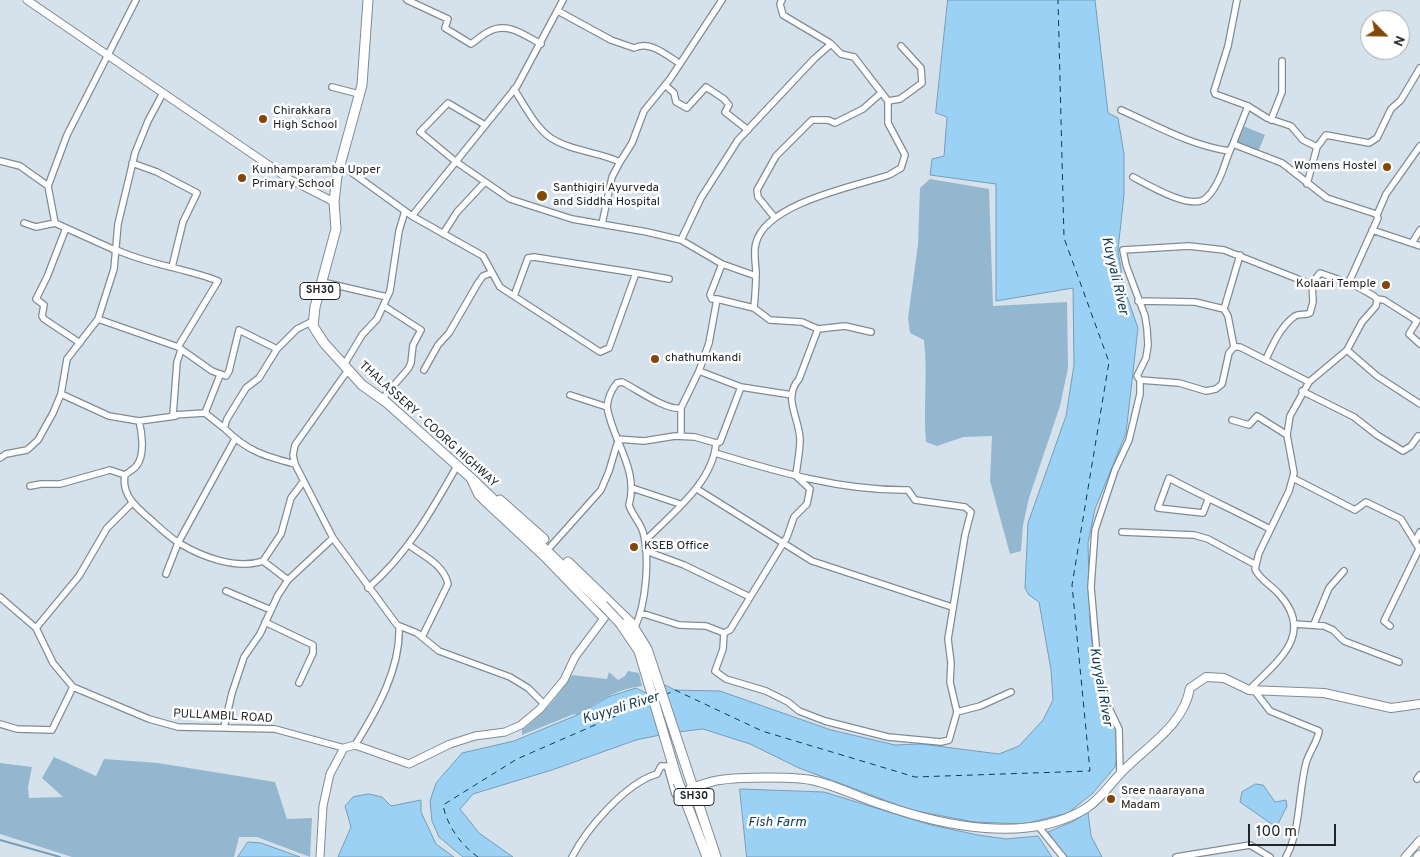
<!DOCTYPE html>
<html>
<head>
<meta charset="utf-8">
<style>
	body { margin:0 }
	#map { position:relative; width:1420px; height:857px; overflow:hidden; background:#d6e2eb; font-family:Overpass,sans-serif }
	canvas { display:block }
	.north { position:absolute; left:1360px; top:10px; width:50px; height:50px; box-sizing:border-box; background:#fff; border:1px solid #a6a8a9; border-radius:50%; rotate:113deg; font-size:14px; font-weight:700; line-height:20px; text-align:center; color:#212528 }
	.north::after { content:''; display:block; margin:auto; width:18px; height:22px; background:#854708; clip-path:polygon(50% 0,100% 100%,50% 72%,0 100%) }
	.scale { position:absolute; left:1248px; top:824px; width:88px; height:22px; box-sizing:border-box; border:2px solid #212528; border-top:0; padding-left:6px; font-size:15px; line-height:18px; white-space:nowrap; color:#212528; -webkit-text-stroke:4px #fff; paint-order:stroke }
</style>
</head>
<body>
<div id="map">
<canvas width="1420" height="857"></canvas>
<div class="north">N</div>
<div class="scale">100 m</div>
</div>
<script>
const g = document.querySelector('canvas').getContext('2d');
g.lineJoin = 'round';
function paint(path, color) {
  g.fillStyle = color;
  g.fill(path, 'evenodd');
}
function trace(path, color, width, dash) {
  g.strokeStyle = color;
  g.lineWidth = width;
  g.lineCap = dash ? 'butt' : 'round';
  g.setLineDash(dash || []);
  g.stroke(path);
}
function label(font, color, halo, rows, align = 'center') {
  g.font = font + ' Overpass,sans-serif';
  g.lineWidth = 5;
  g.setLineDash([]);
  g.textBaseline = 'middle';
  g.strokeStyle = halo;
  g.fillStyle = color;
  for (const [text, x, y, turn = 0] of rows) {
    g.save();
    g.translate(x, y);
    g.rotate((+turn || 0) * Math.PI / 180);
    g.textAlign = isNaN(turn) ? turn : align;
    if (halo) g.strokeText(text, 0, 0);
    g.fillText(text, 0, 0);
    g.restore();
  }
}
paint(new Path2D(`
	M1243,126L1265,135L1258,152L1236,143Z
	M930,179L989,189L993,306L1067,302L1068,368L1060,406L1029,498L1023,525L1021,551L1010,554L990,481L992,436L963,437L937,446L926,442C923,408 928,374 924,340L910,333L908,318L918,244L920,188Z
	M628,671L639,673L642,686C616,689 598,702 577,715L574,714L522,735V730C543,715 558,696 572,675L607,679L609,672L618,680L625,676Z
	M54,757L96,776L104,759L158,763L275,782L287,819L312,818L310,857L257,837H239L234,857H72L0,834V763L32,767L28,787L29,798L63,797L42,778Z`), '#93b7cf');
const water = new Path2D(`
	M948,0H1095L1108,113L1118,118L1124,154V195L1118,250L1124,288L1138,328L1126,433L1095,509L1088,543L1090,623L1096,679L1116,731L1118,750L1115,767L1093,793L1068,813L1024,824L974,822L911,810L799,768L750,744L703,729L670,733L636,740L552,770L473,794L460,809L479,833L513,857H463L439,837L432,821L430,801L436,783L462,753L514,741L577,715L608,697L636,688L648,694L665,685L675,690L720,691L831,730L895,745L921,744L999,754L1019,746L1043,720L1053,700L1051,670L1039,602L1029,595L1025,588L1028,523L1066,416L1074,365L1073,288L996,301V184L930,175L932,159L944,156L947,117L936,113Z
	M1256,784L1263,785L1275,802L1286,800L1287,806L1278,824L1273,825L1240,802L1242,792Z
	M740,789L824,792L931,825L978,835L1006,839L1038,836L1052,857H747Z
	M369,794L382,797L391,806L421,800V812L436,844L454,857H338L351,827L345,806L353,797Z
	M1088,812L1091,836L1102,857H1066L1048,832L1074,821Z
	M248,842L261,843L300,857H238Z`);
paint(water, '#9ad1f5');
trace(water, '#769db8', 1);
trace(new Path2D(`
	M0,840L60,857`), '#769db8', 2);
trace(new Path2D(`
	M665,695L675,690L762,731L915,777L1090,771L1072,585L1109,362L1064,238L1058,0
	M478,857C461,845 447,826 443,805L517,759L650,701`), '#103b54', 1, [6, 5]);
const minor = new Path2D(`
	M407,0L448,19L445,28L471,44C477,40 482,35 488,32C507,21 524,35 541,44
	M782,0L780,4L783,15L830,43L841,54L854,57L888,101L900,99L922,83L921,68L901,46
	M1237,0L1228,46L1214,91L1215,94L1248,106L1233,144L1282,163L1327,198L1376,214L1378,218L1349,282L1374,296L1377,299L1376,306L1362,322L1347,350L1309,382L1290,416L1287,435L1294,473L1289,491L1259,553L1255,569C1259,579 1272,586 1279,594C1316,635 1277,661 1249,690
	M558,11L611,40L634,48C650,40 666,55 679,63
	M665,85L674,93L676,102L687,108L706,87L724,99L729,105L725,112L748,130
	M332,87L359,94
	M514,89C524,105 536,128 551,138C571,151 599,152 620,162L632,143L644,111L670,79L722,0
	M1248,106L1267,118L1291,126L1303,140L1317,147L1326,135L1369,143L1377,138L1391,109L1401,100L1420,68
	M1121,110C1157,126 1190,145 1229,151
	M1271,120L1282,92V61
	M485,125L448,103L420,132L455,161L510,199L572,219L647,232L681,240L722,264L756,276
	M0,161L20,166L48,186
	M132,163L157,172L197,193L183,222L172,267
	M340,164L412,216L517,86L563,0
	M1133,177C1148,185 1190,210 1205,199C1210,195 1214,189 1217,183C1224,171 1226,157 1233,144
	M1307,184L1317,147
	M1377,215L1386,194L1420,146
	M412,216L483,256L500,287L600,352L609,348L636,273L669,279
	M775,218L758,197L757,190L776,156L812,120H828L835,123L863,109L881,93
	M24,223L36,227L55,223L117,251
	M55,223L48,186L67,135L136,0
	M602,224L612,177L620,162
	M66,228L47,277L36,299L44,305L42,316L44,319L80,343
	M1372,230L1420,246
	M443,234L457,212L485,182
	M681,240L701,198L738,140L814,59L831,44
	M1412,243L1420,230
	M117,250C149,265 185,268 218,281L178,347
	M322,282L387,297
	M514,296L528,258L534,257L636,273
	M1377,299L1384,300L1417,321L1409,334L1420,344
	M1138,301L1195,302L1224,309L1228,316L1234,347
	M754,308C755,297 756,285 756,273C756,264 753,252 756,243C766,203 856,186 889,175L901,168L905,155L888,123V101
	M1224,309L1240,255
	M98,319L178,347L212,371L226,376L229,371L239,330L277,349L297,329L313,321
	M818,329L845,326L871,332
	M277,349L259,378L246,388L227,419L224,428C247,451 264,456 295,464L333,538L397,625L417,633L439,651L510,677L528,688L544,704
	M181,350L177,362L173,415L205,413L224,428
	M1347,350L1377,376L1420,404
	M1266,359C1273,344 1281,326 1295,316C1300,313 1305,316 1310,313L1313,302L1312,283
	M344,365L362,335L377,319L390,291L399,231L405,211
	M424,370L438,345L449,333L478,283L483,276L491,273
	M699,371L741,387
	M1140,380L1179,383L1206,391L1216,389L1222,384L1229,353L1234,347H1240L1309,382
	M1302,391L1354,417L1377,435L1403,451L1411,446L1418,436H1420
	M61,394L109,416L139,421C142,432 145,455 137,465C135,469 128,472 125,475C121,495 137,508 150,519C159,527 169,537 179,543C202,557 237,570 263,561L281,534L291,498L303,482
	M570,395L607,407C613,442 639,469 629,505C632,515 640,522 643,532C650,557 646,604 635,627
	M382,399L408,369L411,363L413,345L421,330L384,306
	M607,407C608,397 611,390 617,383L622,382C637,389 666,411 681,408L699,371L709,343L717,299H712L710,295L722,264
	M205,413L220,375
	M1232,420L1249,425L1257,416L1287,435
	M139,421L176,416
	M681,436V408
	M617,439L644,441L675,436L695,437L716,443L720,442L741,387L792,395
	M715,453C778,472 842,491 908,490L915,500L965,507L971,512L965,535L948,639L951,663L950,682L957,712L949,740L941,742L888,737L825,721L799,711L788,702L766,691L726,679L715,671L723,649L724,633
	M0,458L6,454L27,450L38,440L53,413L61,394L67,359L98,319L114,269L118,224L135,153L148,121L163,93
	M295,464L293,455L295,445L348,370
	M1293,478L1355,510L1366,502L1401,519L1420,550
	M30,486L41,484H60L110,470L125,475
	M632,488L680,504
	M697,489L812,561L952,607
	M1208,500L1203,513L1158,508L1169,478C1202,496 1236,511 1270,529
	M1122,532L1194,535L1208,539L1256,565
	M645,541C671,514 713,483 716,443
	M1415,542L1420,532
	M409,545C424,556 444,565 448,584L422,637
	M551,546L601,490L609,471L617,444
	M646,551L684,565L750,597
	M263,561L288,580
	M166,574L178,543L235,439
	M368,588C407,555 432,510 457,466
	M226,591L271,610
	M0,597L36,628L53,663L73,687L149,719L178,727L275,729L344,748
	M641,613L679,625L706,626L724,633L730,630L787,537L794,517L807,504L810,489L796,476C797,464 800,452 800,440C800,419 782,398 799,379L818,329L802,322L770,320L754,308L717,299
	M265,622L313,645V653L299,683
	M1294,624L1324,626L1333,630L1344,641L1399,662
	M1314,624L1329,588L1344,571
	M1390,626L1384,621L1419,549
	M36,628L79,576L107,528L132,503
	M1254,690L1270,711L1319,731C1318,741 1309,752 1306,763C1298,794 1301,829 1286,857
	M957,712L980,706L1011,692
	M0,724L17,729L52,730L73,687
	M224,727L232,693L244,657L260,634L278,595L288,580L333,538
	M355,745C377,710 401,668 399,626
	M1120,773L1119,729L1108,706L1098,668L1091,587L1095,530L1115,470L1129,440L1140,394V380L1137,376L1146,358L1148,345L1147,329L1145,316L1126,265L1123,250L1189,246L1224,250L1308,283H1312L1320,273L1349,283
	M1417,779L1420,775
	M1038,826L1063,857
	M572,857C587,828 626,783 657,774L661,766H667L675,794L691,788
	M1176,857L1250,845L1270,857`);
const tertiary = new Path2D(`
	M27,0L289,179L334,202
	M471,480L478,495L486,503L546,559L603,618
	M320,857L323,806L330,774L344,748L355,745L409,764L450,744L475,736L505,732L521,725L540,709L564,680L575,657L611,609
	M1405,857L1420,840`);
const secondary = new Path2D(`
	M691,788C701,785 711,781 720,780C739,777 798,776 815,781C838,786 860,798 883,805C943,826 1027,844 1085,809C1102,799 1113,779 1128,766C1152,743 1184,723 1190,688L1206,677L1224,678L1249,690L1324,693L1391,708L1420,704`);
const primary = new Path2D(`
	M368,0L362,85L337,176L334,202L336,229L315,307L313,326L324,343L362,385L386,402L470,477L603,605
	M500,500L544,539
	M568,562L631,623L647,649L716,857
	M620,623L639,651L678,782
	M683,794L707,857`);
const trunk = new Path2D(`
	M1418,857L1420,855`);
trace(minor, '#808c94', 8);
trace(tertiary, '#808c94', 9);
trace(secondary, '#808c94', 10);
trace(primary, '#808c94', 11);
trace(trunk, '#808c94', 11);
trace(minor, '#fff', 5.5);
trace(tertiary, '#fff', 7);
trace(secondary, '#fff', 8);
trace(primary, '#fff', 9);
trace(trunk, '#fff', 9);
const primaryBridge = new Path2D(`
	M603,605L620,623
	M678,782L683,794`);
trace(primaryBridge, '#808c94', 11, []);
trace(primaryBridge, '#fff', 9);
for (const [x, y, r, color] of [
	[263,119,5,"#854708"],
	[1387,167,5,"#854708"],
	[242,178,5,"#854708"],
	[542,196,6,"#854708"],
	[1386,285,5,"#854708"],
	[655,359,5,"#854708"],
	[634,547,5,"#854708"],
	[1111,799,5,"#854708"]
]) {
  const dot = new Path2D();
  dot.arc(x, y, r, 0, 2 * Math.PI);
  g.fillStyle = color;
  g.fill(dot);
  trace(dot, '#fff', 2);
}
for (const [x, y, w] of [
	[320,291,40],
	[694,797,40]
]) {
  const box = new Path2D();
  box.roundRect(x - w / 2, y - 8.5, w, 17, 4);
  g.fillStyle = '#fff';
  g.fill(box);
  trace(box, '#212528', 1);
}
label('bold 11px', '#212528', null, [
	["SH30",320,291],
	["SH30",694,797]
]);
label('12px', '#212528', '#fff', [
	["Chirakkara",273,112],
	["High School",273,126],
	["Womens Hostel",1377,167,"right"],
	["Kunhamparamba Upper",252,171],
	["Primary School",252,185],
	["Santhigiri Ayurveda",553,189],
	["and Siddha Hospital",553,203],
	["Kolaari Temple",1376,285,"right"],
	["chathumkandi",665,359],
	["KSEB Office",644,547],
	["Sree naarayana",1121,792],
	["Madam",1121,806]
], 'left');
label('12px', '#212528', '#fff', [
	["THALASSERY - COORG HIGHWAY",428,425,42],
	["PULLAMBIL ROAD",223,717,3]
]);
label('italic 14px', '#103b54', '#fff', [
	["Kuyyali River",1114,276,77],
	["Kuyyali River",1100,687,80],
	["Kuyyali River",621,709,-17],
	["Fish Farm",777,823]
]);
</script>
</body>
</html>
